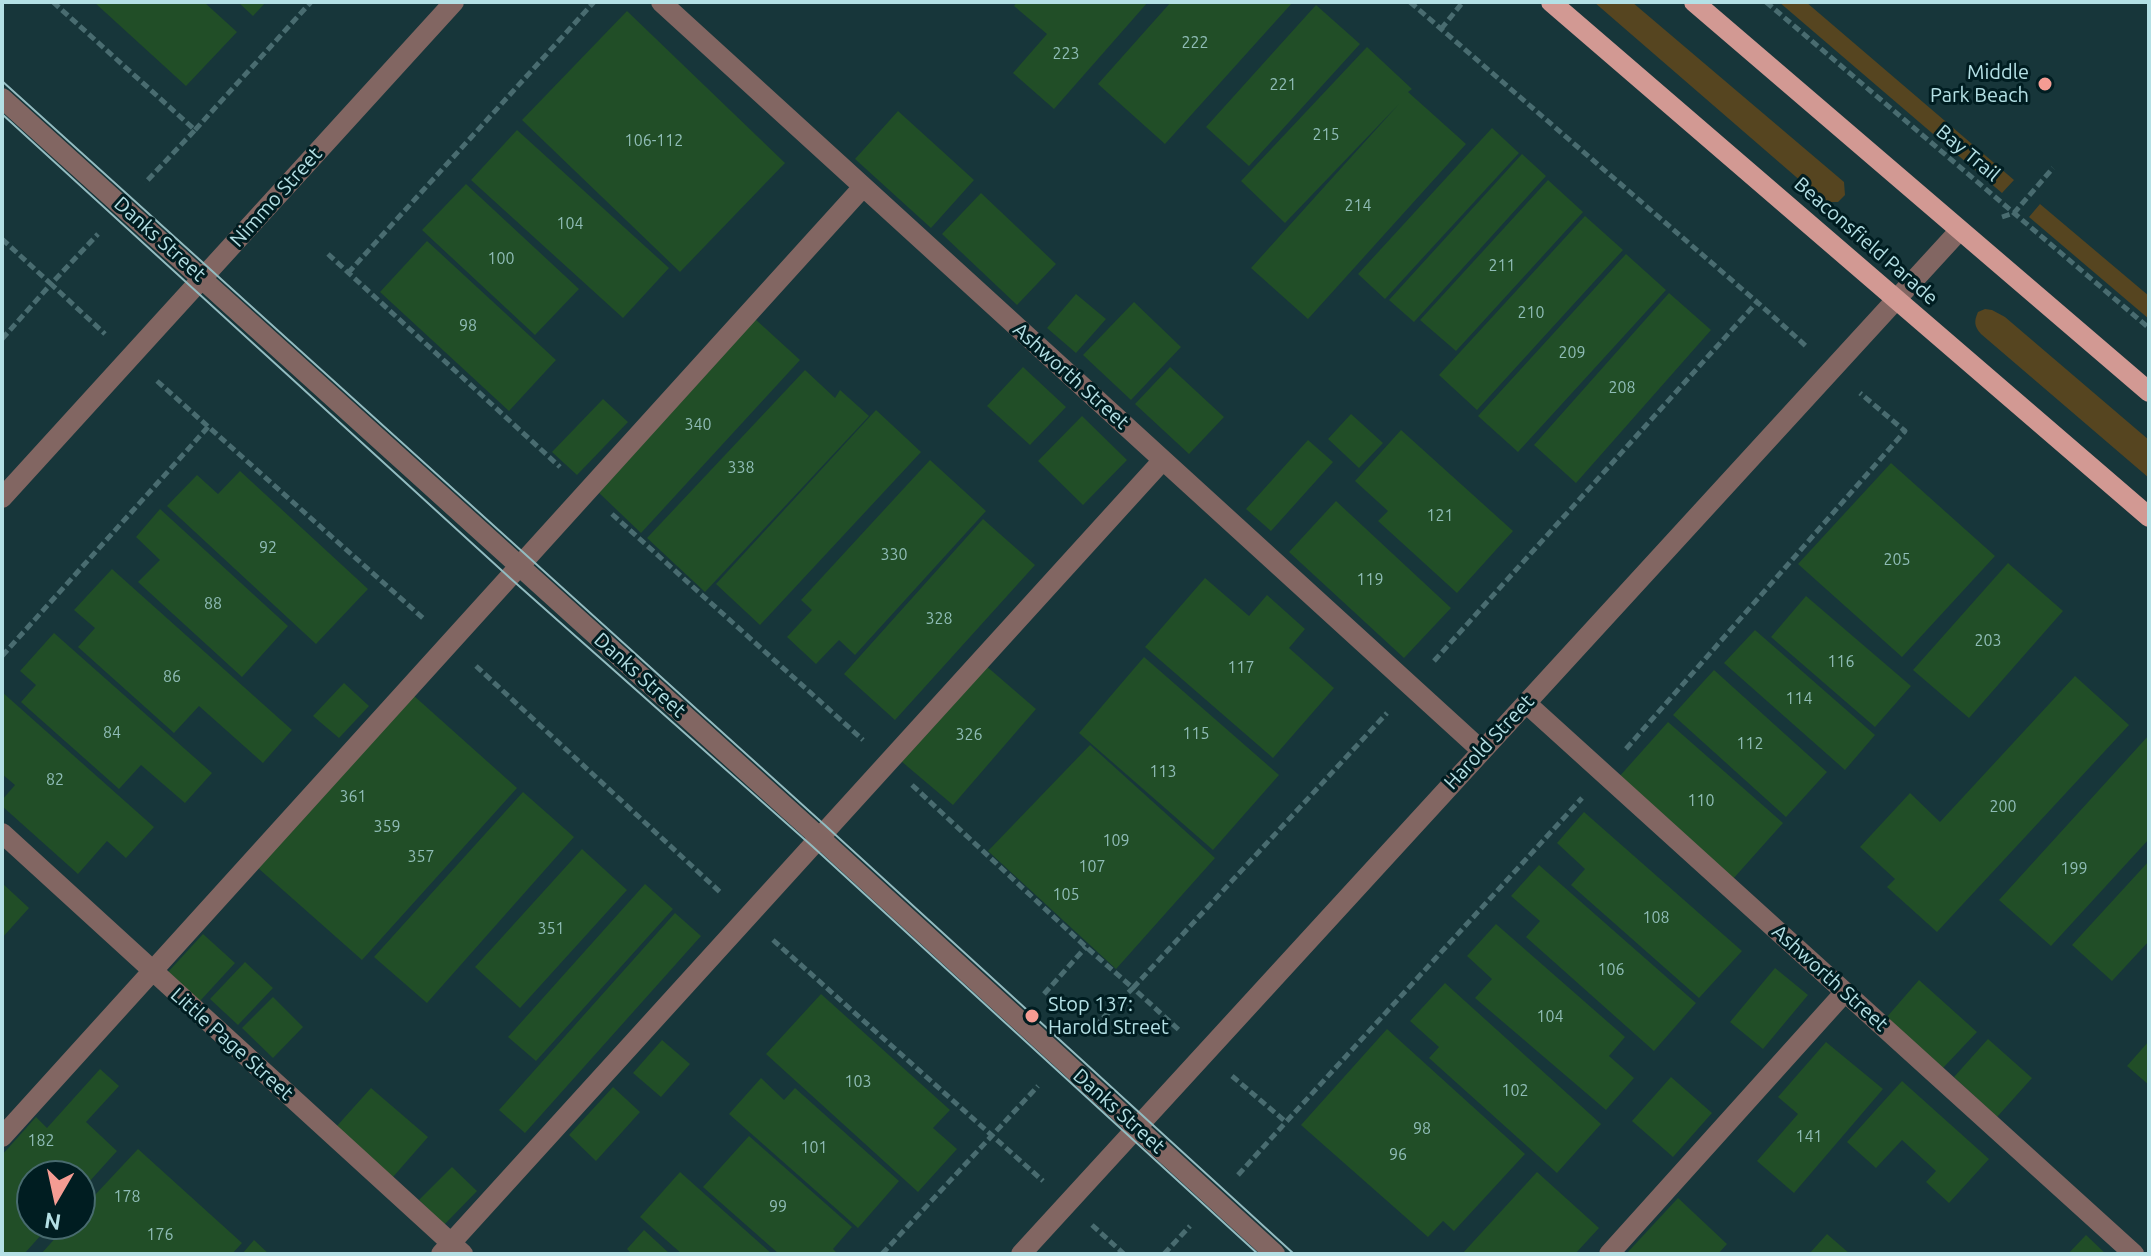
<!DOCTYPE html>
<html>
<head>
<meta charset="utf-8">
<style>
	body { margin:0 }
	#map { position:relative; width:2151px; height:1256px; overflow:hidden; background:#17363a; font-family:Ubuntu,sans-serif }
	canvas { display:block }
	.frame { position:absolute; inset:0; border:4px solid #b4e0e5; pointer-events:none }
	.north { position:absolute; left:16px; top:1160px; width:80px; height:80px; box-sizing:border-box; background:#001d21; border:2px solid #486b6f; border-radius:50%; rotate:189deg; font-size:22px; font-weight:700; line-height:32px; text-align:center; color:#b4e0e5 }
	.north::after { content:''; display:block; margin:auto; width:28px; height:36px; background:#f59c93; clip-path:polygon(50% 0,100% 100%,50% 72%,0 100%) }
</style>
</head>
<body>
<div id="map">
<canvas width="2151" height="1256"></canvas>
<div class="frame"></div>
<div class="north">N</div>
</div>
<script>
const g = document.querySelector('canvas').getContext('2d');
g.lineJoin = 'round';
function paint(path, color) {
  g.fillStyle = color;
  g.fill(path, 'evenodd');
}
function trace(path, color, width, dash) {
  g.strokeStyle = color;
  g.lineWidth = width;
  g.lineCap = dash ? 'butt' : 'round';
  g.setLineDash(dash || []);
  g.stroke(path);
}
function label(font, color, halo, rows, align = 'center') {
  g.font = font + ' Ubuntu,sans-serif';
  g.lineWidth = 6;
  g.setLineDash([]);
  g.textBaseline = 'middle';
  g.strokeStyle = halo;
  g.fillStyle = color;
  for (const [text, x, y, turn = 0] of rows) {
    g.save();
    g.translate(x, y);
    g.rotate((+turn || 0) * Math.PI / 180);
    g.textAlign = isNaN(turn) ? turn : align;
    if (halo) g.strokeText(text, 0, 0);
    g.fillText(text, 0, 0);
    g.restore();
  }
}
paint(new Path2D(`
	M1594,2H1632L1844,182L1845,195L1838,202H1825Z
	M1779,2H1806L2014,180L2002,193Z
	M2040,204L2149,296V319L2029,217Z
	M1985,309L1992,310L2005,317L2149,440V478L1981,334C1974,326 1974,321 1978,312Z`), '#564520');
paint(new Path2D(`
	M94,2H204L237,32L186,86Z
	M238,2H266L253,16Z
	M1017,2H1148L1054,109L1013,73L1047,34L1014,6Z
	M1171,2H1293L1165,144L1098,84Z
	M1316,5L1360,44L1249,166L1206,127Z
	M627,11L785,163L680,272L522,120Z
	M1367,47L1412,89L1408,92L1466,144L1308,319L1251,268L1399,104L1285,223L1241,181Z
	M898,111L974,180L931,228L855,159Z
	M1492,128L1519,153L1385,299L1358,274Z
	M517,130L669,268L623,318L471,180Z
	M1522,154L1546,176L1414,322L1389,300Z
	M1548,180L1583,212L1456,351L1420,320Z
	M466,184L579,289L535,335L422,230Z
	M981,193L1056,264L1017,305L942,234Z
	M1585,216L1623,250L1477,410L1439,375Z
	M427,241L556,360L509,411L380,292Z
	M1626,254L1666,290L1518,452L1478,416Z
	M1669,293L1711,330L1576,483L1534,445Z
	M1076,294L1106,319L1076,353L1047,328Z
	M1134,302L1181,347L1131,400L1083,355Z
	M754,318L800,360L641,533L596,490Z
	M1023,367L1066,407L1030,445L987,406Z
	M1170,367L1224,417L1189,454L1135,404Z
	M805,370L835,398L840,390L869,416L705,592L647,538Z
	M603,399L628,422L577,475L552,452Z
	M876,410L921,452L760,625L716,584Z
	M1351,414L1383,443L1359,468L1328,439Z
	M1082,416L1127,460L1083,505L1038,461Z
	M1401,430L1513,531L1457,593L1378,521L1388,511L1355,481Z
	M1308,440L1333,462L1271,531L1246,509Z
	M930,460L986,511L855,655L839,640L816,664L787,637L812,610L801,600Z
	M1891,463L1995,556L1902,657L1798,564Z
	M240,471L368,589L316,644L167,506L197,475L218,494Z
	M1336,501L1451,608L1404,658L1289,552Z
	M160,509L288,626L242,677L138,582L160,560L136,537Z
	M983,519L1035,565L895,720L844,674Z
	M2008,563L2063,611L1969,718L1913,670Z
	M112,569L292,730L263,763L199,706L174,733L78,647L95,628L74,610Z
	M1205,578L1249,616L1267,595L1305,629L1289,648L1334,688L1273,758L1145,647Z
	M1806,596L1911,686L1875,727L1771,637Z
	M1755,630L1875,735L1845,770L1724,663Z
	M54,633L212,773L185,803L141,765L119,789L21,702L36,685L20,671Z
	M1144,657L1279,775L1213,850L1079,733Z
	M985,665L1036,709L953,805L901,761Z
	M1714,670L1827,772L1786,817L1673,715Z
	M2075,676L2129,725L1937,932L1887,887L1895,879L1860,847L1910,793L1940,822Z
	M344,683L369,706L339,738L313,716Z
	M2,692L154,827L126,858L107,841L78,874L2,806V800L15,785L2,774Z
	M413,695L517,788L362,960L258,868Z
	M1668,722L1783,823L1733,879L1618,778Z
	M2149,735V839L2051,946L1999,900Z
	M1090,745L1215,858L1116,969L988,851Z
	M523,792L574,837L427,1003L374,957Z
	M1584,812L1742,951L1699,998L1571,885L1585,869L1557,843Z
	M582,849L627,890L520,1008L475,967Z
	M2149,861V941L2112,981L2072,945Z
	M1539,865L1696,1003L1654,1051L1526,937L1540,921L1511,896Z
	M2,883L29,908L2,938Z
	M645,884L673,909L536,1061L508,1037Z
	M675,913L701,936L525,1133L499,1110Z
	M1496,924L1625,1037L1609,1056L1634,1078L1606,1110L1475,998L1492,979L1467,956Z
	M203,934L235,963L200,1001L168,972Z
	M245,962L273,988L238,1025L210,999Z
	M1775,968L1808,995L1763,1049L1730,1022Z
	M1919,980L1977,1032L1943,1068L1886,1018Z
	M1445,983L1601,1124L1557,1173L1429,1058L1439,1047L1410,1021Z
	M821,994L950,1110L933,1128L957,1149L918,1192L766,1054Z
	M273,997L303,1027L273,1058L242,1028Z
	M1387,1029L1525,1154L1454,1231L1443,1221L1428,1237L1301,1125Z
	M1988,1039L2032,1078L1997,1117L1954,1077Z
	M662,1040L690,1064L661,1097L633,1073Z
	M2149,1041V1085L2127,1066Z
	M1826,1042L1883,1089L1794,1193L1757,1161L1798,1114L1778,1097Z
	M100,1069L119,1086L86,1122L117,1151L80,1192V1176H32V1224H51L24,1254H2V1155L36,1117L47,1128Z
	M1671,1077L1712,1113L1673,1157L1632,1121Z
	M761,1078L784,1100L795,1088L899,1181L858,1228L729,1114Z
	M1902,1081L1989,1159L1949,1203L1926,1182L1936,1171L1902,1140L1876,1168L1847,1142Z
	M613,1087L640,1112L596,1161L569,1135Z
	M371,1088L428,1137L393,1177L336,1127Z
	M749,1136L852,1227L833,1249L838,1254H779L703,1187Z
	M138,1149L242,1243L232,1254H41L68,1224H80V1211Z
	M452,1167L477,1191L444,1225L419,1200Z
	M680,1172L772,1254H682L640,1217Z
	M1537,1172L1599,1228L1575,1254H1462Z
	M1678,1198L1727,1244L1718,1254H1626Z
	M644,1230L670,1254H632L627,1249Z
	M1827,1234L1850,1254H1809Z
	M2086,1235L2106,1254H2068Z
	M254,1240L269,1254H242Z`), '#214e27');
trace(new Path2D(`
	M53,2L195,130L145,183
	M1410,2L1757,302
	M1766,2L2149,328
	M1441,29L1463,2
	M195,130L311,2
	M2002,217L2014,213L2053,168
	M2,239L51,284L98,234
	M328,254L560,467
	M348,273L594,2
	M2,339L51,284L105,334
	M157,381L424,619
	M612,514L863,740
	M2,656L208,427
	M1434,661L1757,302L1807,347
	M476,666L721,893
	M1626,749L1905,431L1860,393
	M912,785L1086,947L1133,988L1387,713
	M773,940L1043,1181
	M1044,994L1086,947
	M1086,1035L1133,988L1179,1030
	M1232,1076L1286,1122L1582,798
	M1238,1175L1286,1122
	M1092,1225L1124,1254
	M882,1254L1038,1086
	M1164,1254L1190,1226`), '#496c70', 5, [8, 4]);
trace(new Path2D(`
	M661,2L1481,750
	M2,98L819,837L1275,1254
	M2,498L454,2
	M1526,703L2134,1254
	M2,833L463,1254
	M2,1137L863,187
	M441,1254L1163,460
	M1021,1254L1959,231
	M1609,1254L1845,992`), '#826662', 20);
trace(new Path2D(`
	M1551,2L2149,517
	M1694,2L2149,392`), '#d29993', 20);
trace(new Path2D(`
	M2,81L828,828L1294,1254
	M2,114L510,578L812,846L1258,1254`), '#93bcc1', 2);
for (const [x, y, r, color] of [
	[2045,84,8,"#f59c93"],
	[1032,1016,8,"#f59c93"]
]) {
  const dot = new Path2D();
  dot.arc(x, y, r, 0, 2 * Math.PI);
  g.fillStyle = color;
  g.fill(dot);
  trace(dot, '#001d21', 3);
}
label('16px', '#8fbcb6', null, [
	["222",1195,43],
	["223",1066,54],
	["221",1283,85],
	["215",1326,135],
	["106-112",654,141],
	["214",1358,206],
	["104",570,224],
	["100",501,259],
	["211",1502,266],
	["210",1531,313],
	["98",468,326],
	["209",1572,353],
	["208",1622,388],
	["340",698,425],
	["338",741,468],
	["121",1440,516],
	["92",268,548],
	["330",894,555],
	["205",1897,560],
	["119",1370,580],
	["88",213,604],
	["328",939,619],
	["203",1988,641],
	["116",1841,662],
	["117",1241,668],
	["86",172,677],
	["114",1799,699],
	["84",112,733],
	["115",1196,734],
	["326",969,735],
	["112",1750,744],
	["113",1163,772],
	["82",55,780],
	["361",353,797],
	["110",1701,801],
	["200",2003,807],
	["359",387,827],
	["109",1116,841],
	["357",421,857],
	["107",1092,867],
	["199",2074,869],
	["105",1066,895],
	["108",1656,918],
	["351",551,929],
	["106",1611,970],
	["104",1550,1017],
	["103",858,1082],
	["102",1515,1091],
	["98",1422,1129],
	["141",1809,1137],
	["182",41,1141],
	["101",814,1148],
	["96",1398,1155],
	["178",127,1197],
	["99",778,1207],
	["176",160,1235]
]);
label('20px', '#b4e0e5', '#001d21', [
	["Middle",2029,72],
	["Park Beach",2029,95],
	["Stop 137:",1048,1004,"left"],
	["Harold Street",1048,1027,"left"]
], 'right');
label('20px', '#b4e0e5', '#001d21', [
	["Bay Trail",1968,153,40],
	["Nimmo Street",276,197,-48],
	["Danks Street",160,239,42],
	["Beaconsfield Parade",1866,241,41],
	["Ashworth Street",1071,376,42],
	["Danks Street",640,675,42],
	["Harold Street",1489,742,-47],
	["Ashworth Street",1830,978,42],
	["Little Page Street",232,1044,42],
	["Danks Street",1119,1111,42]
]);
</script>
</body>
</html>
